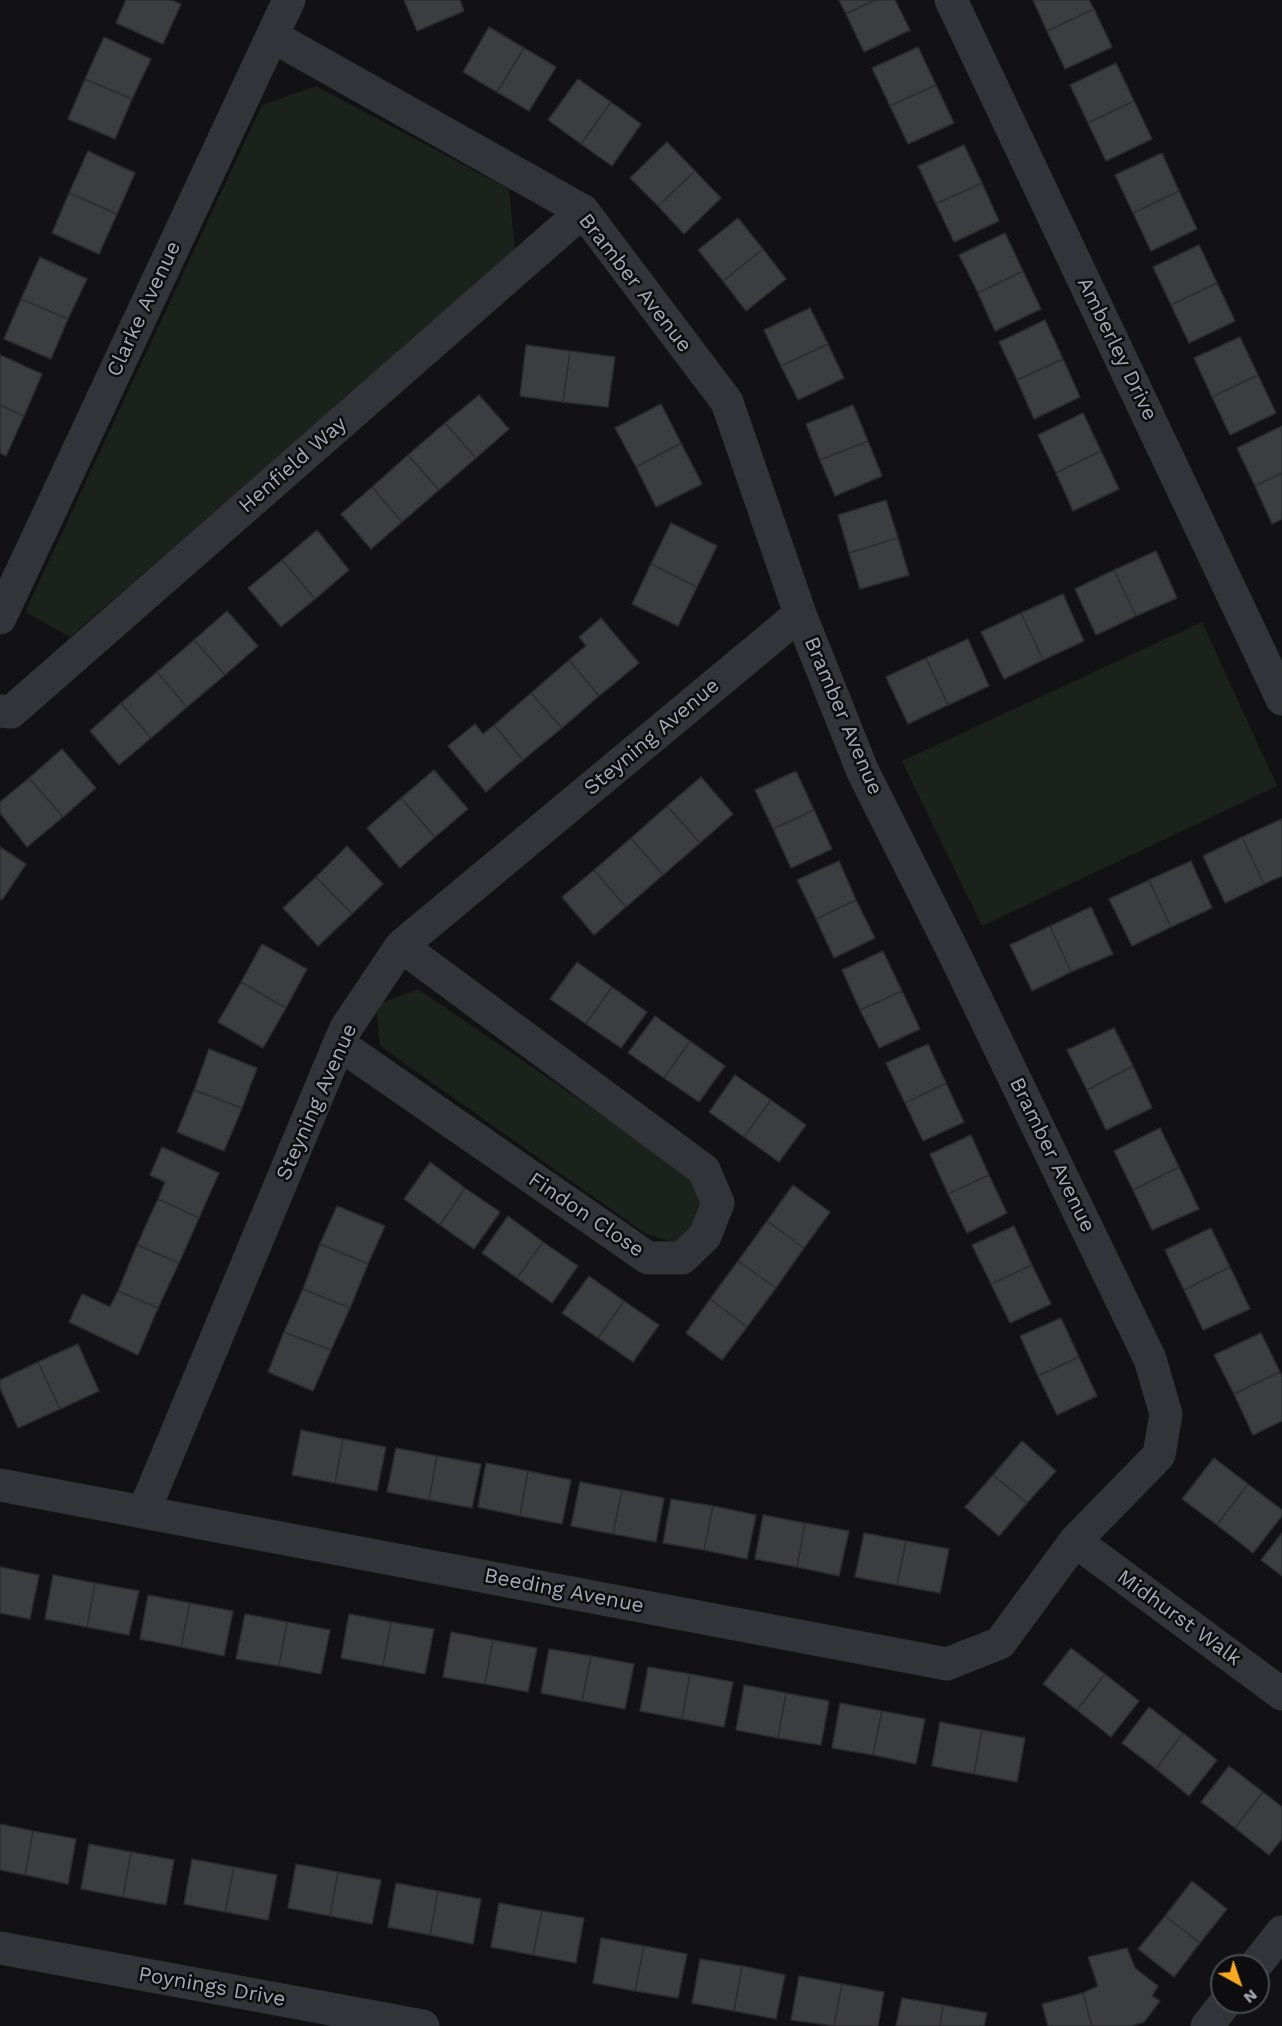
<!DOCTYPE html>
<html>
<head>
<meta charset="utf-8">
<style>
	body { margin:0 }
	#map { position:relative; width:1282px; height:2026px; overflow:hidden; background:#121214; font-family:"Work Sans",sans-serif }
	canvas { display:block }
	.north { position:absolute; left:1210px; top:1954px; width:60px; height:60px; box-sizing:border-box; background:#0d0d0f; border:2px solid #494b51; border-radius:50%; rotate:140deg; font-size:16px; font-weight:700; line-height:24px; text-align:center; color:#a3a9b5 }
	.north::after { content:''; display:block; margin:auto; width:21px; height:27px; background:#fbab23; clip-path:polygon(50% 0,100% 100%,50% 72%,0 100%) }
</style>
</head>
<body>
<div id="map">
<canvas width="1282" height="2026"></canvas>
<div class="north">N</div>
</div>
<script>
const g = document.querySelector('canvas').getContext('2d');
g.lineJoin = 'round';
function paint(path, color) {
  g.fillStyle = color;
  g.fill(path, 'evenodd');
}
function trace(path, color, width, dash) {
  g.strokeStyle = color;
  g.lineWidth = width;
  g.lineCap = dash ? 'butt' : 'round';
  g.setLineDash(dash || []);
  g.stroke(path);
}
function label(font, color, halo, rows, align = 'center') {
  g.font = font + ' "Work Sans",sans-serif';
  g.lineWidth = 5;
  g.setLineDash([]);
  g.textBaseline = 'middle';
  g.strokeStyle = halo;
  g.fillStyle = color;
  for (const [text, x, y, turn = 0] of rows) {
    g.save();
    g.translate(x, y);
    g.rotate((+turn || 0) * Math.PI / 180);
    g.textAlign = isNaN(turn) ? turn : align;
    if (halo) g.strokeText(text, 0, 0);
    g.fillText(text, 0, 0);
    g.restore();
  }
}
paint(new Path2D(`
	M316,86L509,189L515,251L70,637L25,612L262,105Z
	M1202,622L1277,786L982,926L902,761Z
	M418,989L694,1178L704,1205L694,1227L679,1244L646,1234L380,1046L376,1005Z`), '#1a221b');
const building = new Path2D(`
	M126,0H171L181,4L163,44L116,23Z
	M404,0H460L464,11L417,31Z
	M839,0H875L846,14Z
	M875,0H895L910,30L864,52L846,14Z
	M1033,0H1089L1094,9L1047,31Z
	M1094,9L1112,47L1065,69L1047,31Z
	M489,27L524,48L497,92L463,72Z
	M104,37L151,59L132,99L85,79Z
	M918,47L936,85L890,106L872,68Z
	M524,48L556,67L529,111L497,92Z
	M1116,63L1134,101L1088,123L1070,85Z
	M85,79L132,99L115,139L68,119Z
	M578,79L611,102L581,144L548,120Z
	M936,85L954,123L908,144L890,106Z
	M1134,101L1152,139L1106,161L1088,123Z
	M611,102L641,124L612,166L581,144Z
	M667,142L695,171L658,206L630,178Z
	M964,145L982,183L936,204L918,166Z
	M88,151L135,173L117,214L69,193Z
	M1162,153L1179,191L1133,213L1115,175Z
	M695,171L721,198L684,234L658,206Z
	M982,183L999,221L954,242L936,204Z
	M1179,191L1197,229L1151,251L1133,213Z
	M69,193L117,214L99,254L52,233Z
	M738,218L763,249L723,281L698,250Z
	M1005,233L1023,271L978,293L959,255Z
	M1199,245L1217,283L1171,305L1153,267Z
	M763,249L786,279L746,311L723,281Z
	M40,257L87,279L68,319L21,299Z
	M1023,271L1041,309L995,331L978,293Z
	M1217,283L1235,321L1189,343L1171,305Z
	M21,299L68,319L51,359L4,339Z
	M810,308L828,344L781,366L764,330Z
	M1045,320L1063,359L1017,380L999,342Z
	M1240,337L1258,375L1212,397L1194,358Z
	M828,344L844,378L798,400L781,366Z
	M526,345L570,351L563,402L520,396Z
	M570,351L615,357L608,407L563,402Z
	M0,355L42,374L24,416L0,405Z
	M1063,359L1080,397L1034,419L1017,380Z
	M1258,375L1276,413L1230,435L1212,397Z
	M479,395L509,429L476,458L445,423Z
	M661,404L681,443L636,467L615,428Z
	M0,405L24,416L6,456L0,453Z
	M853,405L868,441L820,460L806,424Z
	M1083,413L1101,451L1056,473L1038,435Z
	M445,423L476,458L439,490L408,455Z
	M1282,426V473L1255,486L1237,448Z
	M868,441L882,476L835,496L820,460Z
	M681,443L702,484L656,507L636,467Z
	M1101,451L1119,489L1073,511L1056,473Z
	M408,455L439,490L402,522L372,487Z
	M1282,473V519L1272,524L1255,486Z
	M372,487L402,522L371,549L341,514Z
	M886,500L898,538L849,553L838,515Z
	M671,523L717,546L697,587L651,564Z
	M317,530L349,570L315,599L282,560Z
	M898,538L909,575L860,589L849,553Z
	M1156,551L1177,598L1136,616L1114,570Z
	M282,560L315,599L281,627L248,588Z
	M651,564L697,587L678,626L632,604Z
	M1114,570L1136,616L1096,635L1075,589Z
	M1063,594L1084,641L1043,660L1021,613Z
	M227,611L258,646L225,675L194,640Z
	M1021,613L1043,660L1004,679L981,632Z
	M601,618L639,663L599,696L569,660L586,646L579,637Z
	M968,639L989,686L948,705L926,658Z
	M194,640L225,675L187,707L157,672Z
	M926,658L948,705L908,724L886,677Z
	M569,660L599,696L562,728L531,693Z
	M157,672L187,707L151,738L121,703Z
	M531,693L562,728L523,760L494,725Z
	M121,703L151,738L119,765L90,731Z
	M475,724L483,734L494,725L523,760L486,792L448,746Z
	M62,749L96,788L63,817L29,778Z
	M434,770L468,809L435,837L401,798Z
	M796,771L814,810L773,829L755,790Z
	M701,777L733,814L700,843L667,806Z
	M29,778L63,817L27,847L0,813V802Z
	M401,798L435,837L400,868L367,828Z
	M667,806L700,843L663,875L631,838Z
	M814,810L832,849L791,868L773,829Z
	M1282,819V876L1264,884L1242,837Z
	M1242,837L1264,884L1225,903L1203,856Z
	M631,838L663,875L626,907L594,870Z
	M347,846L383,884L352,914L316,877Z
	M0,847L26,864L2,900L0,899Z
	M839,861L856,900L816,919L797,880Z
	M1191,861L1212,908L1171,927L1149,880Z
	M594,870L626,907L594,935L562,897Z
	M316,877L352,914L318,946L283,908Z
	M1149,880L1171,927L1132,946L1109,899Z
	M856,900L875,938L834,958L816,919Z
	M1091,907L1113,954L1071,972L1050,926Z
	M1050,926L1071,972L1032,991L1010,945Z
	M262,944L307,969L286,1008L241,982Z
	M883,951L902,991L860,1010L842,970Z
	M577,962L612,987L586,1024L550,999Z
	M241,982L286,1008L263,1048L218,1022Z
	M612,987L647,1012L621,1048L586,1024Z
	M902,991L920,1029L879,1048L860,1010Z
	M655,1016L690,1041L664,1078L628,1053Z
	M1114,1028L1133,1066L1087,1090L1067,1050Z
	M690,1041L725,1066L699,1102L664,1078Z
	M928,1044L946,1083L905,1103L886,1063Z
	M209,1049L257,1068L242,1108L194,1090Z
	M1133,1066L1152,1108L1106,1130L1087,1090Z
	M735,1075L771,1100L744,1137L709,1112Z
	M946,1083L964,1122L923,1141L905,1103Z
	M194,1090L242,1108L224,1151L177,1132Z
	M771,1100L806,1125L779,1162L744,1137Z
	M1160,1128L1179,1167L1133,1190L1114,1151Z
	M971,1135L989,1175L948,1194L930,1154Z
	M162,1147L219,1173L199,1218L158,1199L165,1182L150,1175Z
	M430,1162L465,1188L440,1225L404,1199Z
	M1179,1167L1199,1209L1152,1230L1133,1190Z
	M989,1175L1007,1213L967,1233L948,1194Z
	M793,1185L830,1212L804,1248L767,1221Z
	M465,1188L500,1212L474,1249L440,1225Z
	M158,1199L199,1218L179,1263L137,1245Z
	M337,1206L385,1226L368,1264L320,1244Z
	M508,1216L543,1242L517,1278L482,1253Z
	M767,1221L804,1248L776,1288L738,1261Z
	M1014,1226L1032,1265L991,1284L972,1245Z
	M1211,1228L1230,1267L1184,1290L1165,1250Z
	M543,1242L578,1266L552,1303L517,1278Z
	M320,1244L368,1264L350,1308L303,1289Z
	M137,1245L179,1263L158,1308L118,1291Z
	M738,1261L776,1288L747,1327L710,1299Z
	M1032,1265L1051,1304L1010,1323L991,1284Z
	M1230,1267L1250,1309L1203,1330L1184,1290Z
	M589,1276L624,1301L598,1338L562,1313Z
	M303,1289L350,1308L331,1350L284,1332Z
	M118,1291L158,1308L138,1355L69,1322L82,1294L110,1307Z
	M710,1299L747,1327L722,1360L686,1333Z
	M624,1301L659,1325L633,1362L598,1338Z
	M1061,1318L1079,1357L1038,1376L1020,1336Z
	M284,1332L331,1350L313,1391L268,1372Z
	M1261,1333L1280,1372L1234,1394L1214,1355Z
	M78,1344L99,1391L60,1409L38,1362Z
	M1079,1357L1097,1396L1057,1415L1038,1376Z
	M38,1362L60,1409L18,1428L0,1388V1380Z
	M1280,1372L1282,1377V1421L1253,1435L1234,1394Z
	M301,1430L343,1439L335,1483L292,1475Z
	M343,1439L386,1447L377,1491L335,1483Z
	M1022,1441L1056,1471L1027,1503L993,1475Z
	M396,1448L437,1456L429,1500L387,1492Z
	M437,1456L481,1464L472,1508L429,1500Z
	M1214,1458L1248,1484L1217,1525L1182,1499Z
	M486,1463L528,1471L520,1516L478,1507Z
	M528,1471L571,1480L562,1524L520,1516Z
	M993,1475L1027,1503L999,1536L965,1507Z
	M580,1482L622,1490L613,1534L571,1526Z
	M1248,1484L1282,1510V1516L1253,1553L1217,1525Z
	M622,1490L664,1498L656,1542L613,1534Z
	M671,1499L713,1506L704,1550L663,1543Z
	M713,1506L756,1515L747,1559L704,1550Z
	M763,1515L805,1523L797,1567L755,1559Z
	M805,1523L849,1531L839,1576L797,1567Z
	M864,1533L906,1541L897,1585L855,1577Z
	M1282,1533V1576L1261,1560Z
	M906,1541L949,1549L940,1593L897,1585Z
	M0,1567L39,1575L30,1619L0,1613Z
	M53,1575L95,1583L87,1627L45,1619Z
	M95,1583L139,1591L129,1635L87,1627Z
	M148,1595L190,1603L181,1647L140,1639Z
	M190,1603L233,1611L224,1656L181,1647Z
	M245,1614L287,1622L279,1666L236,1659Z
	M349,1614L391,1622L383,1666L341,1658Z
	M287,1622L330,1630L321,1674L279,1666Z
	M391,1622L434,1629L425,1674L383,1666Z
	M451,1632L493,1640L485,1684L443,1677Z
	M493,1640L537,1648L528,1692L485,1684Z
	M1071,1648L1105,1674L1077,1710L1043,1684Z
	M549,1649L591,1656L582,1701L541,1693Z
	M591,1656L634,1664L625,1709L582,1701Z
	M648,1667L690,1674L682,1719L640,1711Z
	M690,1674L733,1682L724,1727L682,1719Z
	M1105,1674L1139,1701L1111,1737L1077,1710Z
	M744,1685L786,1693L778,1738L736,1730Z
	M786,1693L829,1701L821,1745L778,1738Z
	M840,1703L882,1711L873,1755L832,1748Z
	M1149,1707L1183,1733L1156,1769L1122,1743Z
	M882,1711L925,1719L916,1764L873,1755Z
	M940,1722L982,1730L974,1774L932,1766Z
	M982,1730L1025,1738L1017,1782L974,1774Z
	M1183,1733L1217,1760L1189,1796L1156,1769Z
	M1229,1766L1263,1792L1235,1828L1201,1802Z
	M1263,1792L1282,1807V1839L1269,1855L1235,1828Z
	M0,1824L33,1831L25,1875L0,1870Z
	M33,1831L76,1839L68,1884L25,1875Z
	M89,1844L131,1852L123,1897L81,1889Z
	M131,1852L174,1860L166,1905L123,1897Z
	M192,1859L234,1867L225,1912L184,1904Z
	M296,1864L338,1872L330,1916L288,1908Z
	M234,1867L277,1875L268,1920L225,1912Z
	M338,1872L381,1880L372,1924L330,1916Z
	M1192,1881L1227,1909L1200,1943L1165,1916Z
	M396,1883L438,1891L430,1935L388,1927Z
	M438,1891L481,1899L473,1944L430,1935Z
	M499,1903L542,1911L533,1955L491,1947Z
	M542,1911L584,1918L576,1963L533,1955Z
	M1165,1916L1200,1943L1174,1977L1138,1949Z
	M601,1938L644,1946L635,1991L593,1983Z
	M644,1946L687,1954L678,1998L635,1991Z
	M1127,1948L1135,1968L1158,1986L1152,1996L1160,2001L1144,2022L1131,2026H1092L1083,1993L1098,1986L1088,1957Z
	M700,1959L742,1966L734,2011L692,2003Z
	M742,1966L785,1975L776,2019L734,2011Z
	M799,1976L842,1984L834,2026L791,2020Z
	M842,1984L884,1992L878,2026H834Z
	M1083,1993L1092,2026H1048L1042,2004Z
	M902,1998L943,2005L940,2026H896Z
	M943,2005L987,2013L984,2026H940Z`);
paint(building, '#3c3d41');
trace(building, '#2c2c30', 1.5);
trace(new Path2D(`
	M951,0L1282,699
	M0,618L289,0
	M0,711L11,712L583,211
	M339,1044L648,1258H682L705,1236L718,1203L704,1170L401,946
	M0,1485L947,1664L1000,1643L1075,1541L1159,1455L1166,1414L1150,1359L951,947L863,772L800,614L727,402L583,211L272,36
	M144,1511L339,1044L346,1028L401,946L800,614
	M1075,1541L1282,1694
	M0,1948L423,2026
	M1255,1966L1282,1932
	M1207,2026L1226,2002`), '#333439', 33);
label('21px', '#a3a9b5', '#0d0d0f', [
	["Bramber Avenue",635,283,52],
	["Clarke Avenue",144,309,-65],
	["Amberley Drive",1117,349,64],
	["Henfield Way",293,465,-41],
	["Bramber Avenue",843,716,67],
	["Steyning Avenue",652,737,-40],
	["Steyning Avenue",317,1102,-66],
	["Bramber Avenue",1052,1155,64],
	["Findon Close",586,1215,34],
	["Beeding Avenue",564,1591,11],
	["Midhurst Walk",1179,1618,36],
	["Poynings Drive",212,1987,10]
]);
</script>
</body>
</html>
